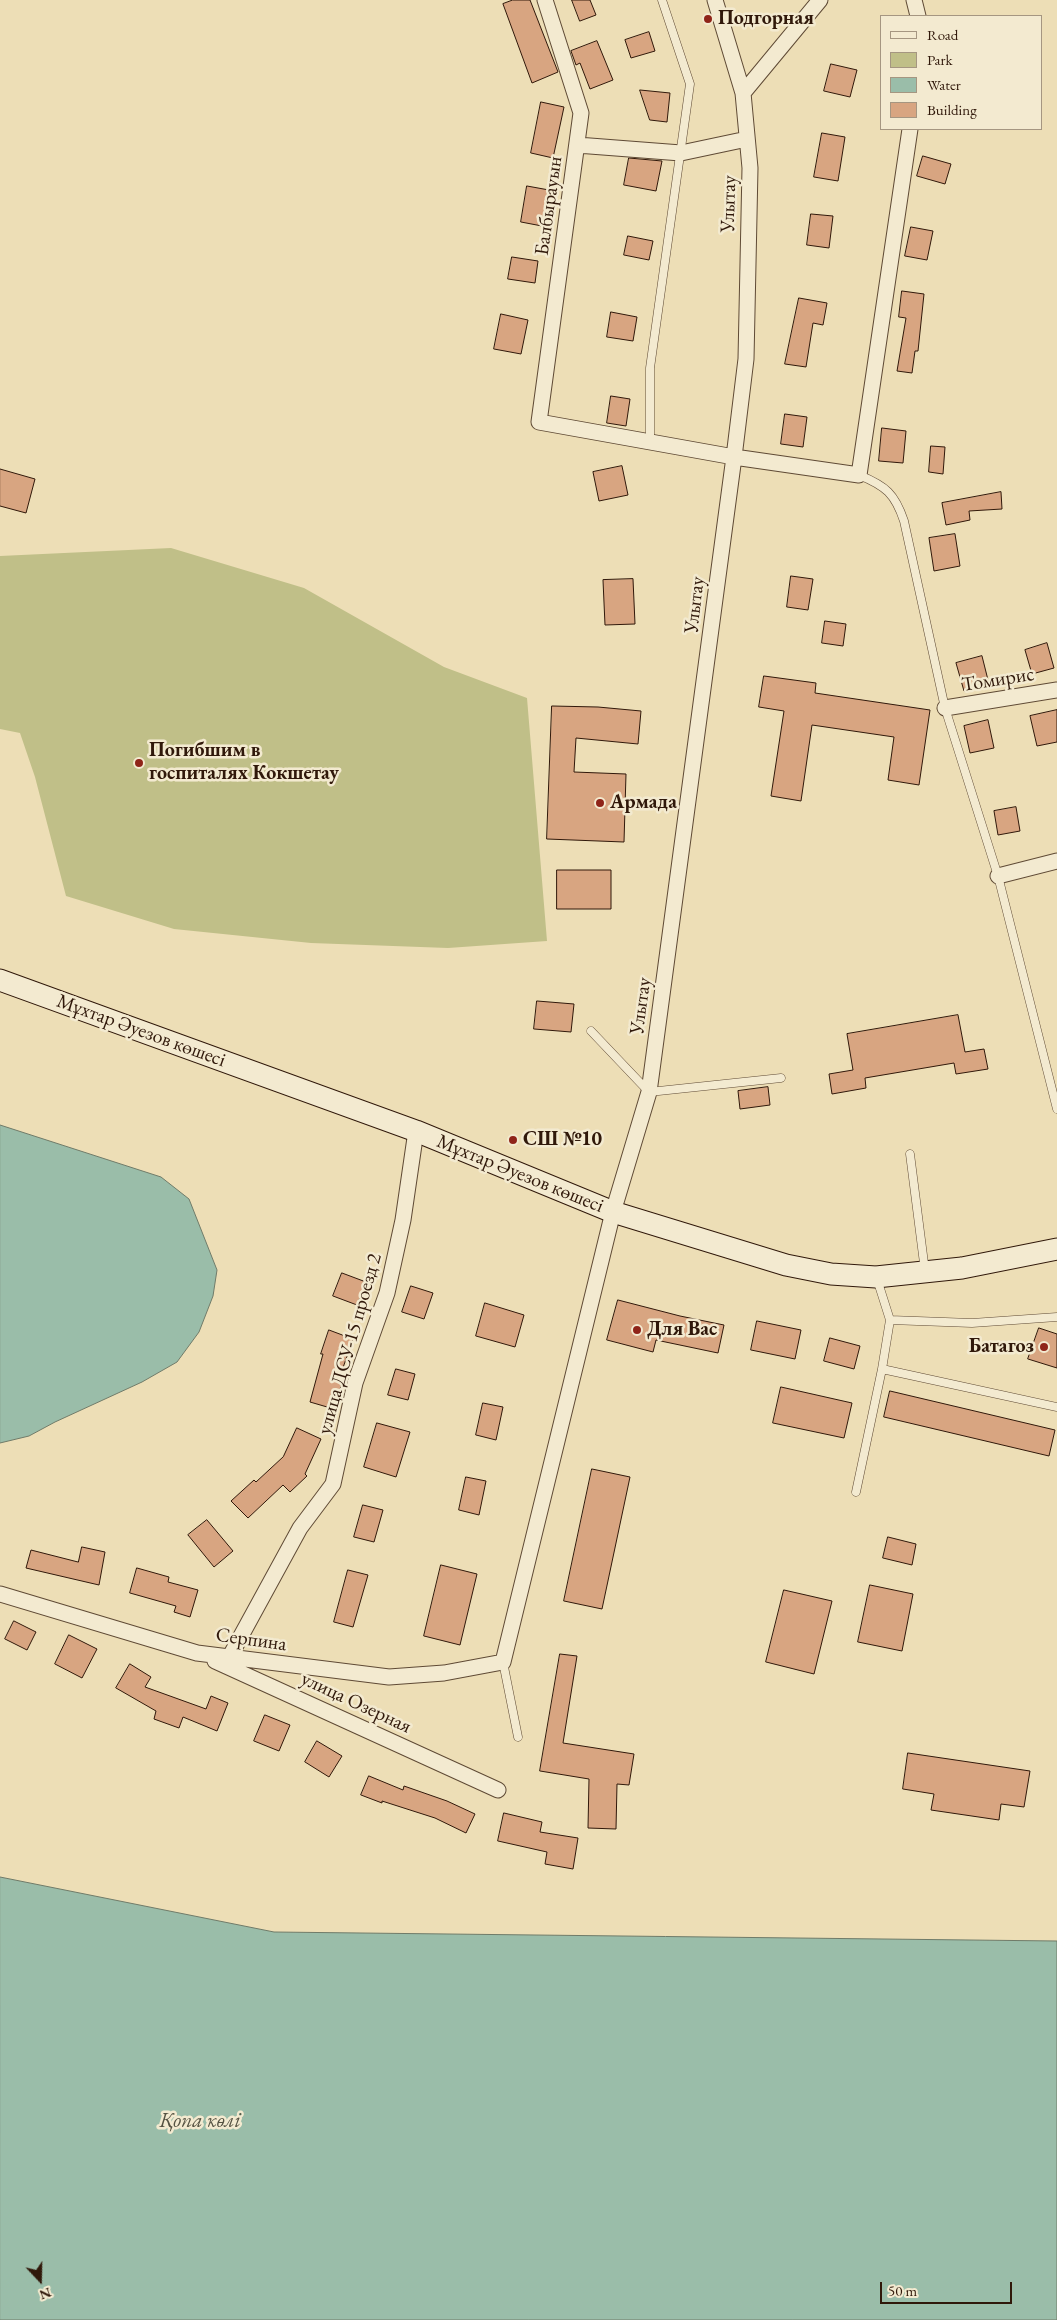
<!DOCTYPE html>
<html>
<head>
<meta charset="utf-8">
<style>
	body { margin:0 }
	#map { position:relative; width:1057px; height:2320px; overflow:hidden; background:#eddeb6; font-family:"EB Garamond",serif }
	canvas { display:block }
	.legend { position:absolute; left:880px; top:15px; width:162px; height:115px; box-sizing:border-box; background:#f3ead0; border:1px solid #a59681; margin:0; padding:6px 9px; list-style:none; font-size:15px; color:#30180a }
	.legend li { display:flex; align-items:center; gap:10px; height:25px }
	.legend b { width:25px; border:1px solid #a59681 }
	.north { position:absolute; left:15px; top:2255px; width:50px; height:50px; -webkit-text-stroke:4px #f3ead0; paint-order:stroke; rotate:159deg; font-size:14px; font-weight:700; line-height:20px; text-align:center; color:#30180a }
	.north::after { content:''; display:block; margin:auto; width:18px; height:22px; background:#30180a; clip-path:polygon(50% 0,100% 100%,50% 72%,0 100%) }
	.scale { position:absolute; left:880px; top:2282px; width:132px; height:22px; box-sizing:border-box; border:2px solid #30180a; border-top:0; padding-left:6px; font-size:15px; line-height:18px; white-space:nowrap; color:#30180a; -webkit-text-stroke:4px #f3ead0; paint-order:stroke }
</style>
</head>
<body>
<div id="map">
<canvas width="1057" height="2320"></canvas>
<ul class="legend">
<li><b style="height:6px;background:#f3ead0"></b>Road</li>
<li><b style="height:14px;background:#c0bf88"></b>Park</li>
<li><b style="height:14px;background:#9abda9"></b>Water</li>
<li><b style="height:14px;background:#d8a581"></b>Building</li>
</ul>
<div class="north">N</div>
<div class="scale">50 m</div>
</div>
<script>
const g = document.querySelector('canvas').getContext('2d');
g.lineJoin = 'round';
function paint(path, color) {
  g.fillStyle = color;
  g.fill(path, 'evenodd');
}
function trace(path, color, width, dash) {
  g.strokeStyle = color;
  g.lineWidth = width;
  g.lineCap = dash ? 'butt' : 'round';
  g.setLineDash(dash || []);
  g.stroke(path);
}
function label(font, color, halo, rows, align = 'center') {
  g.font = font + ' "EB Garamond",serif';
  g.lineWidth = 5;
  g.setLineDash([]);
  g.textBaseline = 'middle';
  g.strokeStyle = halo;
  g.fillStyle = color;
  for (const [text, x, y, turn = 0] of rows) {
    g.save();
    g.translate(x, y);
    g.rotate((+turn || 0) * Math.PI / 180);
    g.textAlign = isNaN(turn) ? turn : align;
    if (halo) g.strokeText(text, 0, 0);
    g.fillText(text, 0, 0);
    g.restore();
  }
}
paint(new Path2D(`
	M171,548L304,588L444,667L527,698L547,941L448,948L311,943L174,929L66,896L35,777L20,733L0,729V556Z`), '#c0bf88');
const water = new Path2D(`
	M0,1125L161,1177L189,1199L217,1270L213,1296L199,1332L177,1362L142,1382L55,1422L29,1436L0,1443Z
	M0,1877L274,1932L1057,1941V2320H0Z`);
paint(water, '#9abda9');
trace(water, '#707b69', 1);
const building = new Path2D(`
	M513,0H530L558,72L532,83L503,4Z
	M572,0H590L596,15L580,21Z
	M649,32L655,51L631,58L625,40Z
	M597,41L613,80L590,89L580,63L576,65L571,51Z
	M831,64L857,70L850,97L824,91Z
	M640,90L670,93L667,122L650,120Z
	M541,102L564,107L553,158L531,153Z
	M822,133L845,137L838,181L814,177Z
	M923,156L951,164L945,184L917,176Z
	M629,158L662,161L656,191L624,185Z
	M527,186L549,190L542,226L521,222Z
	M811,214L833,216L829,248L807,245Z
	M911,227L933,231L927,260L905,256Z
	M628,236L653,241L649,260L624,255Z
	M512,257L538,261L535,283L508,279Z
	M902,291L924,294L918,351H915L912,373L897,371L906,318L899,317Z
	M799,298L827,303L823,325L813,323L806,367L785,364Z
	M611,312L637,317L633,341L607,337Z
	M501,314L528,320L521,354L494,349Z
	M611,396L630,399L626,426L607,423Z
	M785,414L807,417L803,447L781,444Z
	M882,428L906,431L903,463L879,461Z
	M931,446L945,447L943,474L929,472Z
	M622,466L628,495L599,501L593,472Z
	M0,469L35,479L26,513L0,506Z
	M1001,492L1002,509L969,511L970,520L946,525L942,503Z
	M955,534L960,566L934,571L929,538Z
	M791,576L813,579L808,610L787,607Z
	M633,579L635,624L605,625L603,580Z
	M825,621L846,624L843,646L822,643Z
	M1047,643L1054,668L1032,674L1025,650Z
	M982,656L989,684L964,691L956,663Z
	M764,676L816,683L815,693L930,710L919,785L888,780L894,737L812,725L801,801L771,796L784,711L759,707Z
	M552,706L598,707L641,711L638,744L576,738L574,772L626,774L624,842L547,839Z
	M1057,710V742L1037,746L1030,716Z
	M988,720L994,748L970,753L964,726Z
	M1016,807L1020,831L998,835L994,811Z
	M557,870H611V909H557Z
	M537,1001L574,1004L571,1032L534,1029Z
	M958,1015L965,1052L984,1049L988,1069L956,1074L954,1063L865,1078L866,1088L832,1094L829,1074L853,1070L847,1034Z
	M768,1087L770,1105L740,1109L738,1091Z
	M342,1273L366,1282L357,1305L333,1296Z
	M411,1286L433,1293L424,1319L402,1312Z
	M618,1300L680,1316L724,1325L718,1353L656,1340L653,1352L607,1340Z
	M485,1303L524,1315L515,1347L476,1336Z
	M757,1321L801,1330L795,1359L751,1350Z
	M1039,1328L1057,1334V1368L1028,1359Z
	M329,1330L353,1339L338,1382L342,1383L334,1409L310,1402L323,1354H321Z
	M830,1338L860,1346L854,1369L824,1361Z
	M396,1369L415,1374L408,1400L388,1395Z
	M781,1387L852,1403L844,1438L773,1423Z
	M890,1391L1055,1430L1049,1456L884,1417Z
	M483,1403L503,1407L496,1440L476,1435Z
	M377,1423L410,1432L396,1477L364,1467Z
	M297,1428L321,1439L305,1474L307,1476L290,1492L283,1485L248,1518L231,1501L254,1480L256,1482L283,1457Z
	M592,1469L630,1477L602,1609L564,1601Z
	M466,1477L486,1481L479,1515L459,1510Z
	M363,1505L383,1510L374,1542L354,1537Z
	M207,1520L233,1551L214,1567L188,1535Z
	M888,1537L916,1544L912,1565L883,1558Z
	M82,1547L105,1552L99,1585L26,1568L31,1550L78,1562Z
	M441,1565L477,1574L460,1645L424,1636Z
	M137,1568L169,1577L168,1582L198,1590L190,1617L174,1612L176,1606L130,1593Z
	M348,1570L368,1575L353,1627L334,1622Z
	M870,1585L913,1594L902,1651L858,1642Z
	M784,1590L832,1601L814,1674L766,1662Z
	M14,1621L36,1632L27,1650L5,1639Z
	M69,1635L97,1649L82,1678L55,1664Z
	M560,1654L577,1656L563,1743L634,1754L629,1785L617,1784L616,1829L588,1828L589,1779L540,1771Z
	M130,1664L151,1677L145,1687L206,1709L211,1696L228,1703L217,1731L183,1717L179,1728L154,1719L156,1711L116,1688Z
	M265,1715L290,1725L279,1751L254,1741Z
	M317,1741L342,1756L329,1777L305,1762Z
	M908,1753L1030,1771L1024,1807L1001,1804L999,1820L931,1810L934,1794L903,1789Z
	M369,1776L403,1790L404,1786L447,1801L475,1814L466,1833L435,1818L382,1801V1803L361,1795Z
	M504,1813L542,1822L540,1832L578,1838L573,1869L545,1864L547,1852L498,1841Z`);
paint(building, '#d8a581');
trace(building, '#30180a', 1);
const lane = new Path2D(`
	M650,442V368L690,84L662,0
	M859,475C886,486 895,494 904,521L945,708L998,876L1057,1109
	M591,1031L649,1092L781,1078
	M910,1154L925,1271
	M877,1279L890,1320L882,1369L1057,1407
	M890,1320L972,1323L1057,1317
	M856,1492L882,1369
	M503,1662L518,1737`);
const street = new Path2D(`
	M545,0L581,113L539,422L734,457L859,475L910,129
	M914,0L918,16
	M743,93L820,0
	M577,145L681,153L747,139
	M945,708L1057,690
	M998,876L1057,861
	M0,1594L197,1653L389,1677L444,1673L503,1662L613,1212L649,1092L734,457L746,359L750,168L743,93L715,0
	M229,1658L300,1528L333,1484L355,1383L387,1293L403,1220L416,1131
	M215,1661L498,1790`);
const secondary = new Path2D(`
	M0,980L416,1131L613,1212L786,1265L831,1274L876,1277L962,1268L1057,1249`);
trace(lane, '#5f4a35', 9);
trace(street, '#5f4a35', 17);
trace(secondary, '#30180a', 23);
trace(lane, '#f3ead0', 8);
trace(street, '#f3ead0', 15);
trace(secondary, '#f3ead0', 21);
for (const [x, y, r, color] of [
	[708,19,5,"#8f2418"],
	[139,763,5,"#8f2418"],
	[600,803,5,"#8f2418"],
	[513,1140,5,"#8f2418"],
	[637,1330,5,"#8f2418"],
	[1044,1347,5,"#8f2418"]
]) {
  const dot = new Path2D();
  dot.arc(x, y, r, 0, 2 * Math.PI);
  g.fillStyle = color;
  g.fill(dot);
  trace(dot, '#f3ead0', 2);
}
label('bold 20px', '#30180a', '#f3ead0', [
	["Подгорная",718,19],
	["Погибшим в",149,751],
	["госпиталях Кокшетау",149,774],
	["Армада",610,803],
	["СШ №10",523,1140],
	["Для Вас",647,1330],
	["Батагоз",1034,1347,"right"]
], 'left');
label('20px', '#30180a', '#f3ead0', [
	["Улытау",729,204,-88],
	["Балбырауын",549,206,-82],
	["Улытау",695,605,-83],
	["Томирис",998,680,-9],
	["Улытау",641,1006,-82],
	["Мұхтар Әуезов көшесі",141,1031,20],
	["Мұхтар Әуезов көшесі",520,1174,22],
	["улица ДСУ-15 проезд 2",350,1344,-74],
	["Серпина",251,1640,8],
	["улица Озерная",356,1703,25]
]);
label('italic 21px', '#555242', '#f3ead0', [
	["Қопа көлі",200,2121]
]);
</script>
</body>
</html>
